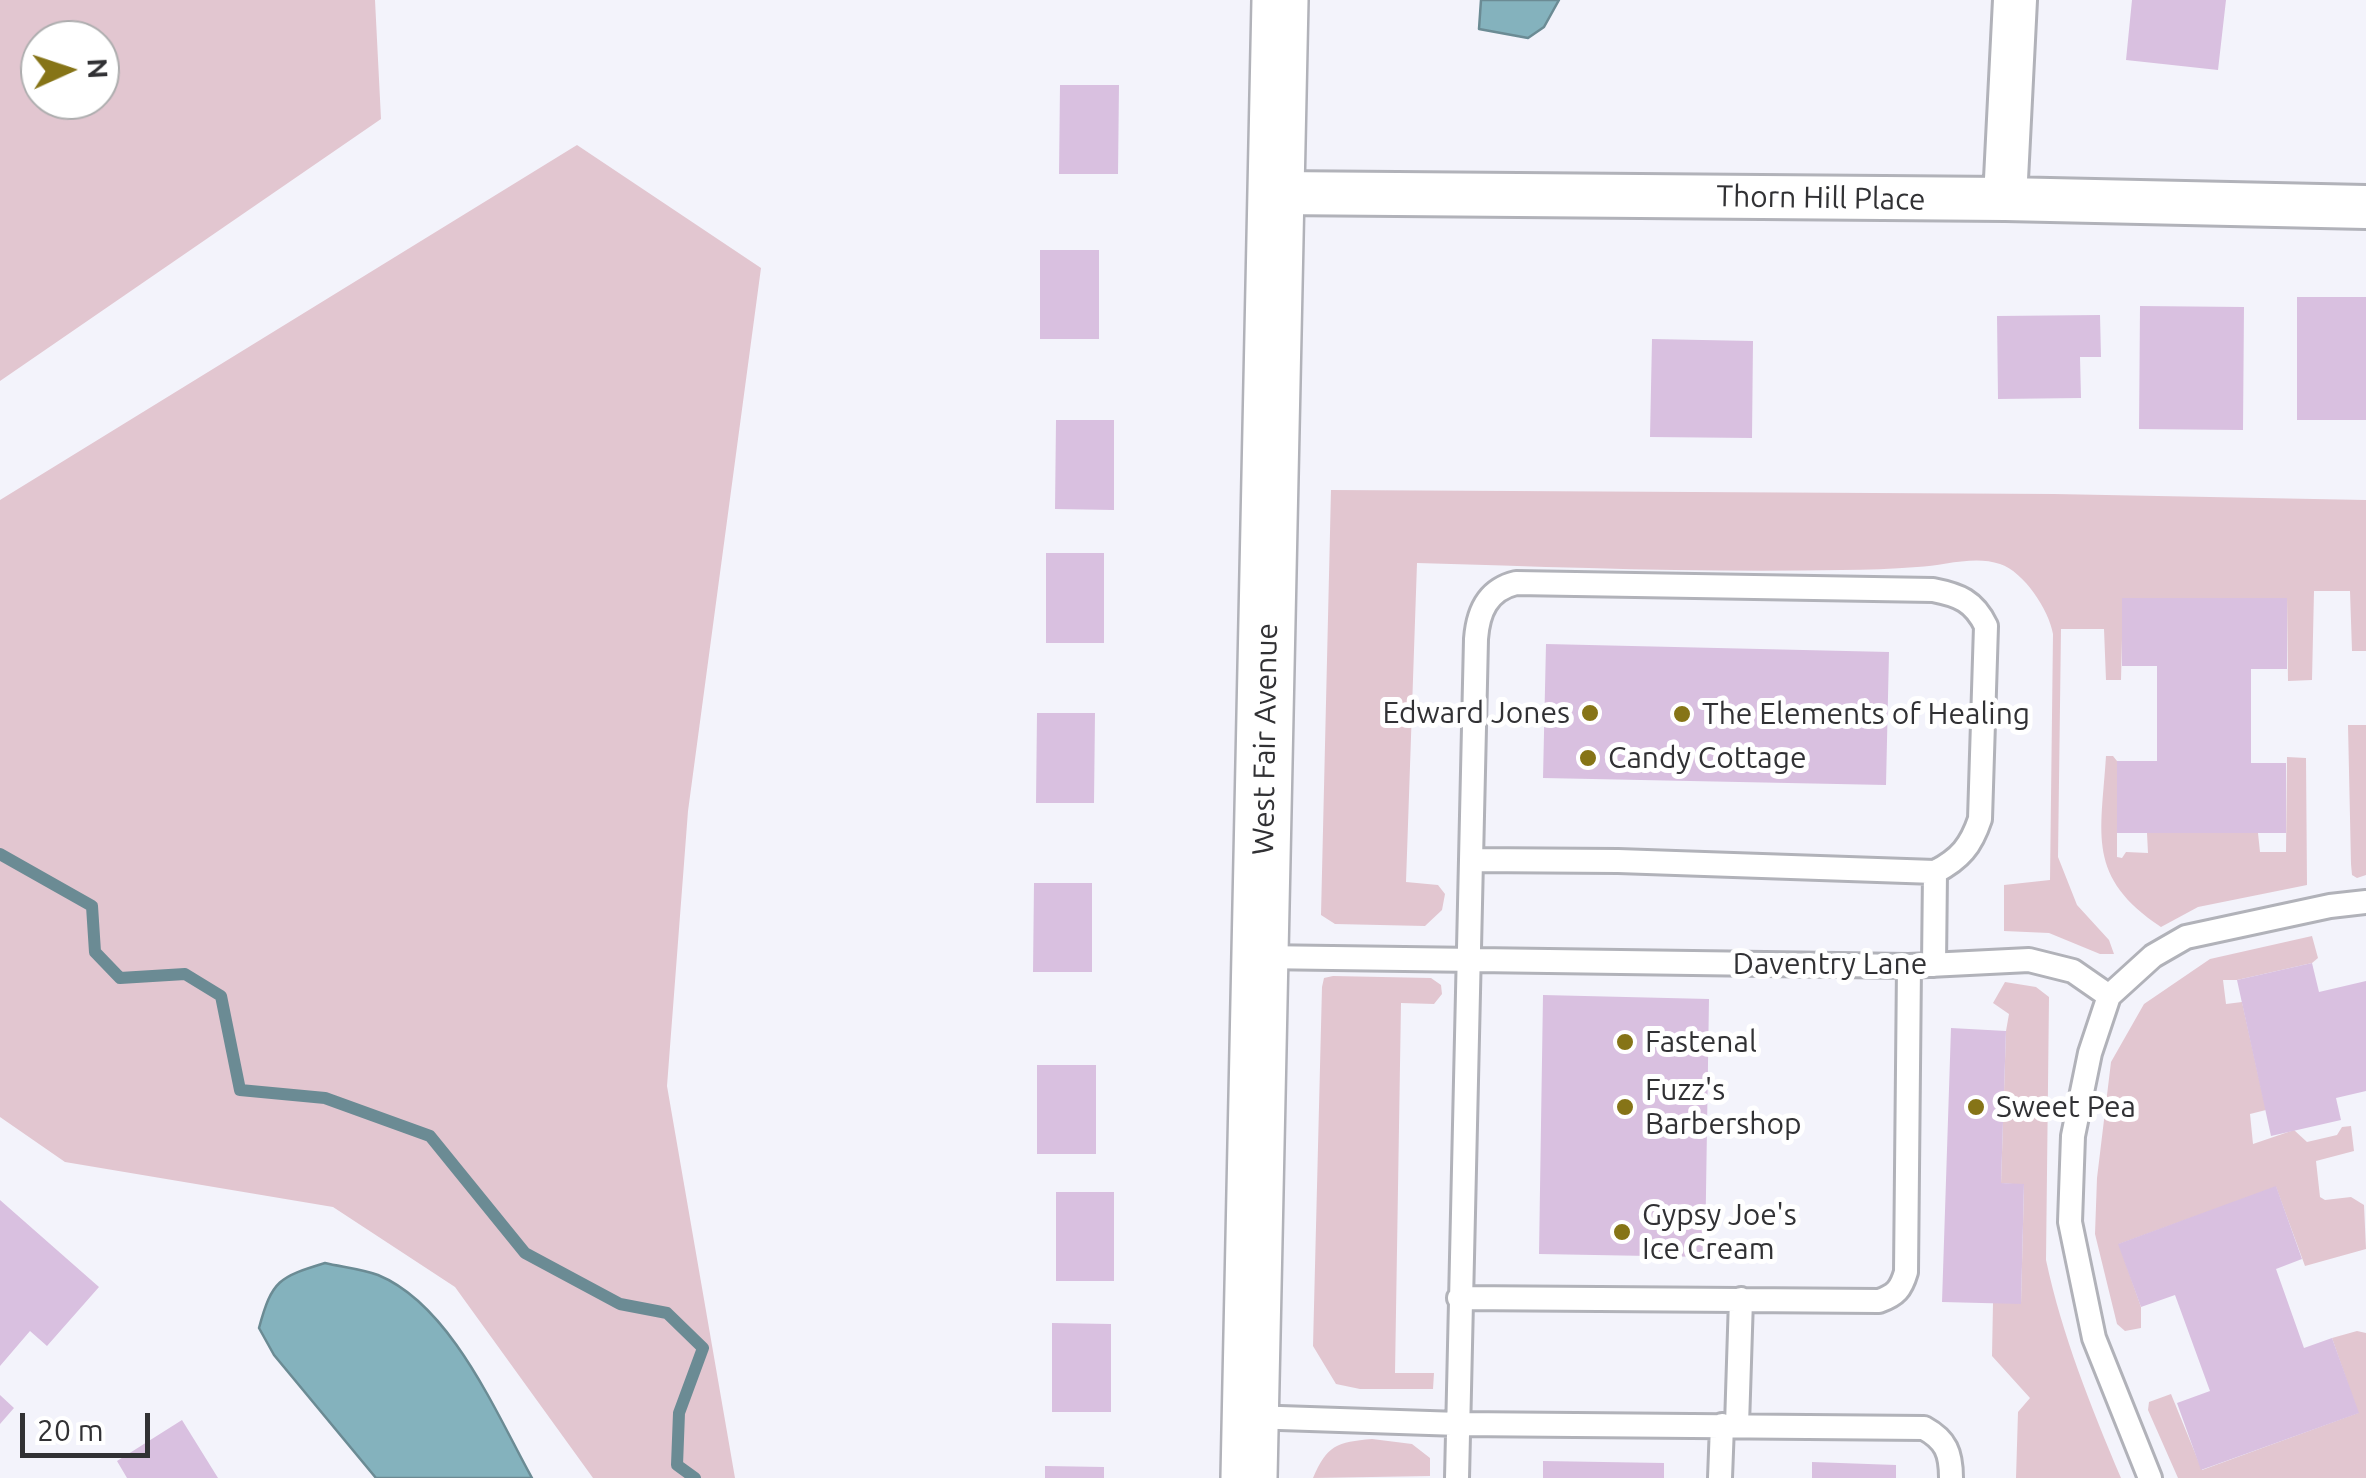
<!DOCTYPE html>
<html>
<head>
<meta charset="utf-8">
<style>
	body { margin:0 }
	#map { position:relative; width:2366px; height:1478px; overflow:hidden; background:#f3f3fb; font-family:Ubuntu,sans-serif }
	canvas { display:block }
	.north { position:absolute; left:20px; top:20px; width:100px; height:100px; box-sizing:border-box; background:#fff; border:2px solid #adadae; border-radius:50%; rotate:87deg; font-size:28px; font-weight:700; line-height:40px; text-align:center; color:#313134 }
	.north::after { content:''; display:block; margin:auto; width:35px; height:45px; background:#867417; clip-path:polygon(50% 0,100% 100%,50% 72%,0 100%) }
	.scale { position:absolute; left:20px; top:1413px; width:130px; height:45px; box-sizing:border-box; border:5px solid #313134; border-top:0; padding-left:12px; font-size:30px; line-height:35px; white-space:nowrap; color:#313134; -webkit-text-stroke:8px #fff; paint-order:stroke }
</style>
</head>
<body>
<div id="map">
<canvas width="2366" height="1478"></canvas>
<div class="north">N</div>
<div class="scale">20 m</div>
</div>
<script>
const g = document.querySelector('canvas').getContext('2d');
g.lineJoin = 'round';
function paint(path, color) {
  g.fillStyle = color;
  g.fill(path, 'evenodd');
}
function trace(path, color, width, dash) {
  g.strokeStyle = color;
  g.lineWidth = width;
  g.lineCap = dash ? 'butt' : 'round';
  g.setLineDash(dash || []);
  g.stroke(path);
}
function label(font, color, halo, rows, align = 'center') {
  g.font = font + ' Ubuntu,sans-serif';
  g.lineWidth = 10;
  g.setLineDash([]);
  g.textBaseline = 'middle';
  g.strokeStyle = halo;
  g.fillStyle = color;
  for (const [text, x, y, turn = 0] of rows) {
    g.save();
    g.translate(x, y);
    g.rotate((+turn || 0) * Math.PI / 180);
    g.textAlign = isNaN(turn) ? turn : align;
    if (halo) g.strokeText(text, 0, 0);
    g.fillText(text, 0, 0);
    g.restore();
  }
}
paint(new Path2D(`
	M0,0H375L381,119L0,381ZM40,40H100V100H40Z
	M577,145L761,268L688,811L667,1086L735,1478H593L455,1287L333,1207L65,1162L0,1117V500Z
	M1331,490L2054,494L2366,500V651H2352L2350,591H2314L2312,680L2288,681L2287,598L2123,599L2121,680H2106L2104,629H2061L2058,857L2077,905L2109,940L2114,954H2100L2049,933L2004,931V885L2050,880L2053,634C2049,610 2024,572 2000,564C1974,555 1943,566 1917,567C1892,569 1867,570 1841,570C1700,573 1558,567 1417,563L1406,882L1438,885L1445,894L1442,910L1425,926L1335,924L1321,915Z
	M2348,725H2366V875L2357,878L2352,875L2351,864Z
	M2106,756H2113L2117,761V857L2122,858L2126,852L2148,853L2147,833H2258L2260,852H2286L2287,757L2306,758L2307,885L2198,907L2161,927C2086,877 2101,835 2106,756Z
	M2312,936L2318,958L2312,963L2237,980H2223L2226,1004L2242,1002L2266,1110L2250,1114L2253,1144L2294,1130L2307,1142L2337,1135L2342,1127L2351,1126L2354,1151L2316,1161L2320,1197L2325,1200L2351,1197L2364,1205L2366,1249L2305,1266L2276,1187L2119,1244L2141,1307V1328L2125,1331L2117,1324L2095,1234L2097,1178L2111,1062L2144,1004L2210,959Z
	M1333,976L1431,978L1441,985L1442,994L1434,1004L1401,1003L1395,1373H1434L1433,1389H1360L1336,1384L1313,1346L1322,987L1324,978Z
	M2005,982L2036,987L2049,997L2046,1260C2062,1335 2091,1407 2121,1478H2016L2018,1412L2030,1398L1992,1356L1993,1303H2021L2024,1185L2001,1183L2006,1031L2009,1014L1993,1003Z
	M2357,1331L2366,1333V1478H2178L2148,1410L2149,1402L2171,1394L2202,1470L2358,1413L2332,1338Z
	M1372,1439L1412,1444L1430,1458V1476L1313,1478C1327,1445 1337,1442 1372,1439Z`), '#e2c6d0');
const water = new Path2D(`
	M1481,0H1559L1544,27L1528,38L1479,29Z
	M325,1263C342,1267 362,1269 378,1275C451,1305 496,1413 532,1478H376L274,1355L259,1328C272,1280 279,1277 325,1263Z`);
paint(water, '#84b2bd');
trace(water, '#6b8b94', 2.5);
trace(new Path2D(`
	M0,854L92,906L95,952L120,978L185,974L221,996L240,1090L325,1098L430,1136L525,1253L620,1304L667,1313L703,1348L679,1413L677,1465L695,1478`), '#6b8b94', 12);
paint(new Path2D(`
	M2132,0H2226L2218,70L2126,60Z
	M1060,85H1119L1118,174H1059Z
	M1040,250H1099V339H1040Z
	M2297,297H2366V420H2297Z
	M2140,306L2244,307L2243,430L2139,429Z
	M2100,315L2101,357H2080L2081,398L1998,399L1997,316Z
	M1652,339L1753,341L1752,438L1650,437Z
	M1056,420H1114V510L1055,509Z
	M1046,553H1104V643H1046Z
	M2122,598H2287V669H2251V763H2286V833H2117V761H2157V666H2122Z
	M1546,644L1889,652L1886,785L1543,778Z
	M1037,713H1095L1094,803H1036Z
	M1034,883H1092V972H1033Z
	M2312,963L2319,992L2366,981V1091L2336,1098L2341,1120L2271,1136L2237,980Z
	M1543,995L1709,999L1705,1257L1539,1254Z
	M1951,1028L2006,1031L2001,1183L2024,1184L2021,1304L1942,1302Z
	M1037,1065H1096V1154H1037Z
	M2276,1186L2302,1259L2276,1269L2304,1348L2332,1338L2359,1413L2201,1470L2177,1403L2210,1391L2175,1295L2141,1307L2118,1244Z
	M1056,1192H1114V1281H1056Z
	M0,1200L99,1287L47,1346L30,1331L0,1366Z
	M1052,1323L1111,1324V1412H1052Z
	M0,1395L14,1408L0,1424Z
	M182,1420L218,1478H127L117,1461Z
	M1543,1461L1664,1463V1478H1543Z
	M1812,1462L1896,1465V1478H1812Z
	M1045,1466L1104,1467V1478H1045Z`), '#d9c0e0');
const lane = new Path2D(`
	M1260,957L1909,966L2029,960L2073,971L2109,996
	M1934,965L1935,872
	M1459,1298L1879,1301C1896,1295 1901,1289 1906,1272L1909,966
	M1250,1417L1459,1424L1924,1428C1946,1440 1951,1453 1951,1478
	M1737,1425L1741,1299
	M1457,1478L1476,639C1478,612 1487,590 1516,583L1933,590C1959,595 1974,601 1986,626L1980,819C1971,846 1960,859 1935,872L1618,861L1471,860
	M1720,1478L1722,1425
	M2150,1478L2094,1338L2070,1222L2073,1136L2090,1053L2109,996L2153,956L2186,937L2330,906L2366,902`);
const street = new Path2D(`
	M1275,193L2005,199L2366,207
	M2005,199L2015,0`);
const secondary = new Path2D(`
	M1249,1478L1280,0`);
trace(lane, '#b1b2b9', 28);
trace(street, '#b1b2b9', 48);
trace(secondary, '#b1b2b9', 60);
trace(lane, '#fff', 22);
trace(street, '#fff', 42);
trace(secondary, '#fff', 55);
for (const [x, y, r, color] of [
	[1590,713,10,"#867417"],
	[1682,714,10,"#867417"],
	[1588,758,10,"#867417"],
	[1625,1042,10,"#867417"],
	[1625,1107,10,"#867417"],
	[1976,1107,10,"#867417"],
	[1622,1232,10,"#867417"]
]) {
  const dot = new Path2D();
  dot.arc(x, y, r, 0, 2 * Math.PI);
  g.fillStyle = color;
  g.fill(dot);
  trace(dot, '#fff', 4);
}
label('30px', '#313134', '#fff', [
	["Thorn Hill Place",1821,198,1],
	["West Fair Avenue",1265,739,-89],
	["Daventry Lane",1830,964]
]);
label('30px', '#313134', '#fff', [
	["Edward Jones",1570,713,"right"],
	["The Elements of Healing",1702,714],
	["Candy Cottage",1608,758],
	["Fastenal",1645,1042],
	["Fuzz's",1645,1090],
	["Barbershop",1645,1124],
	["Sweet Pea",1996,1107],
	["Gypsy Joe's",1642,1215],
	["Ice Cream",1642,1249]
], 'left');
</script>
</body>
</html>
